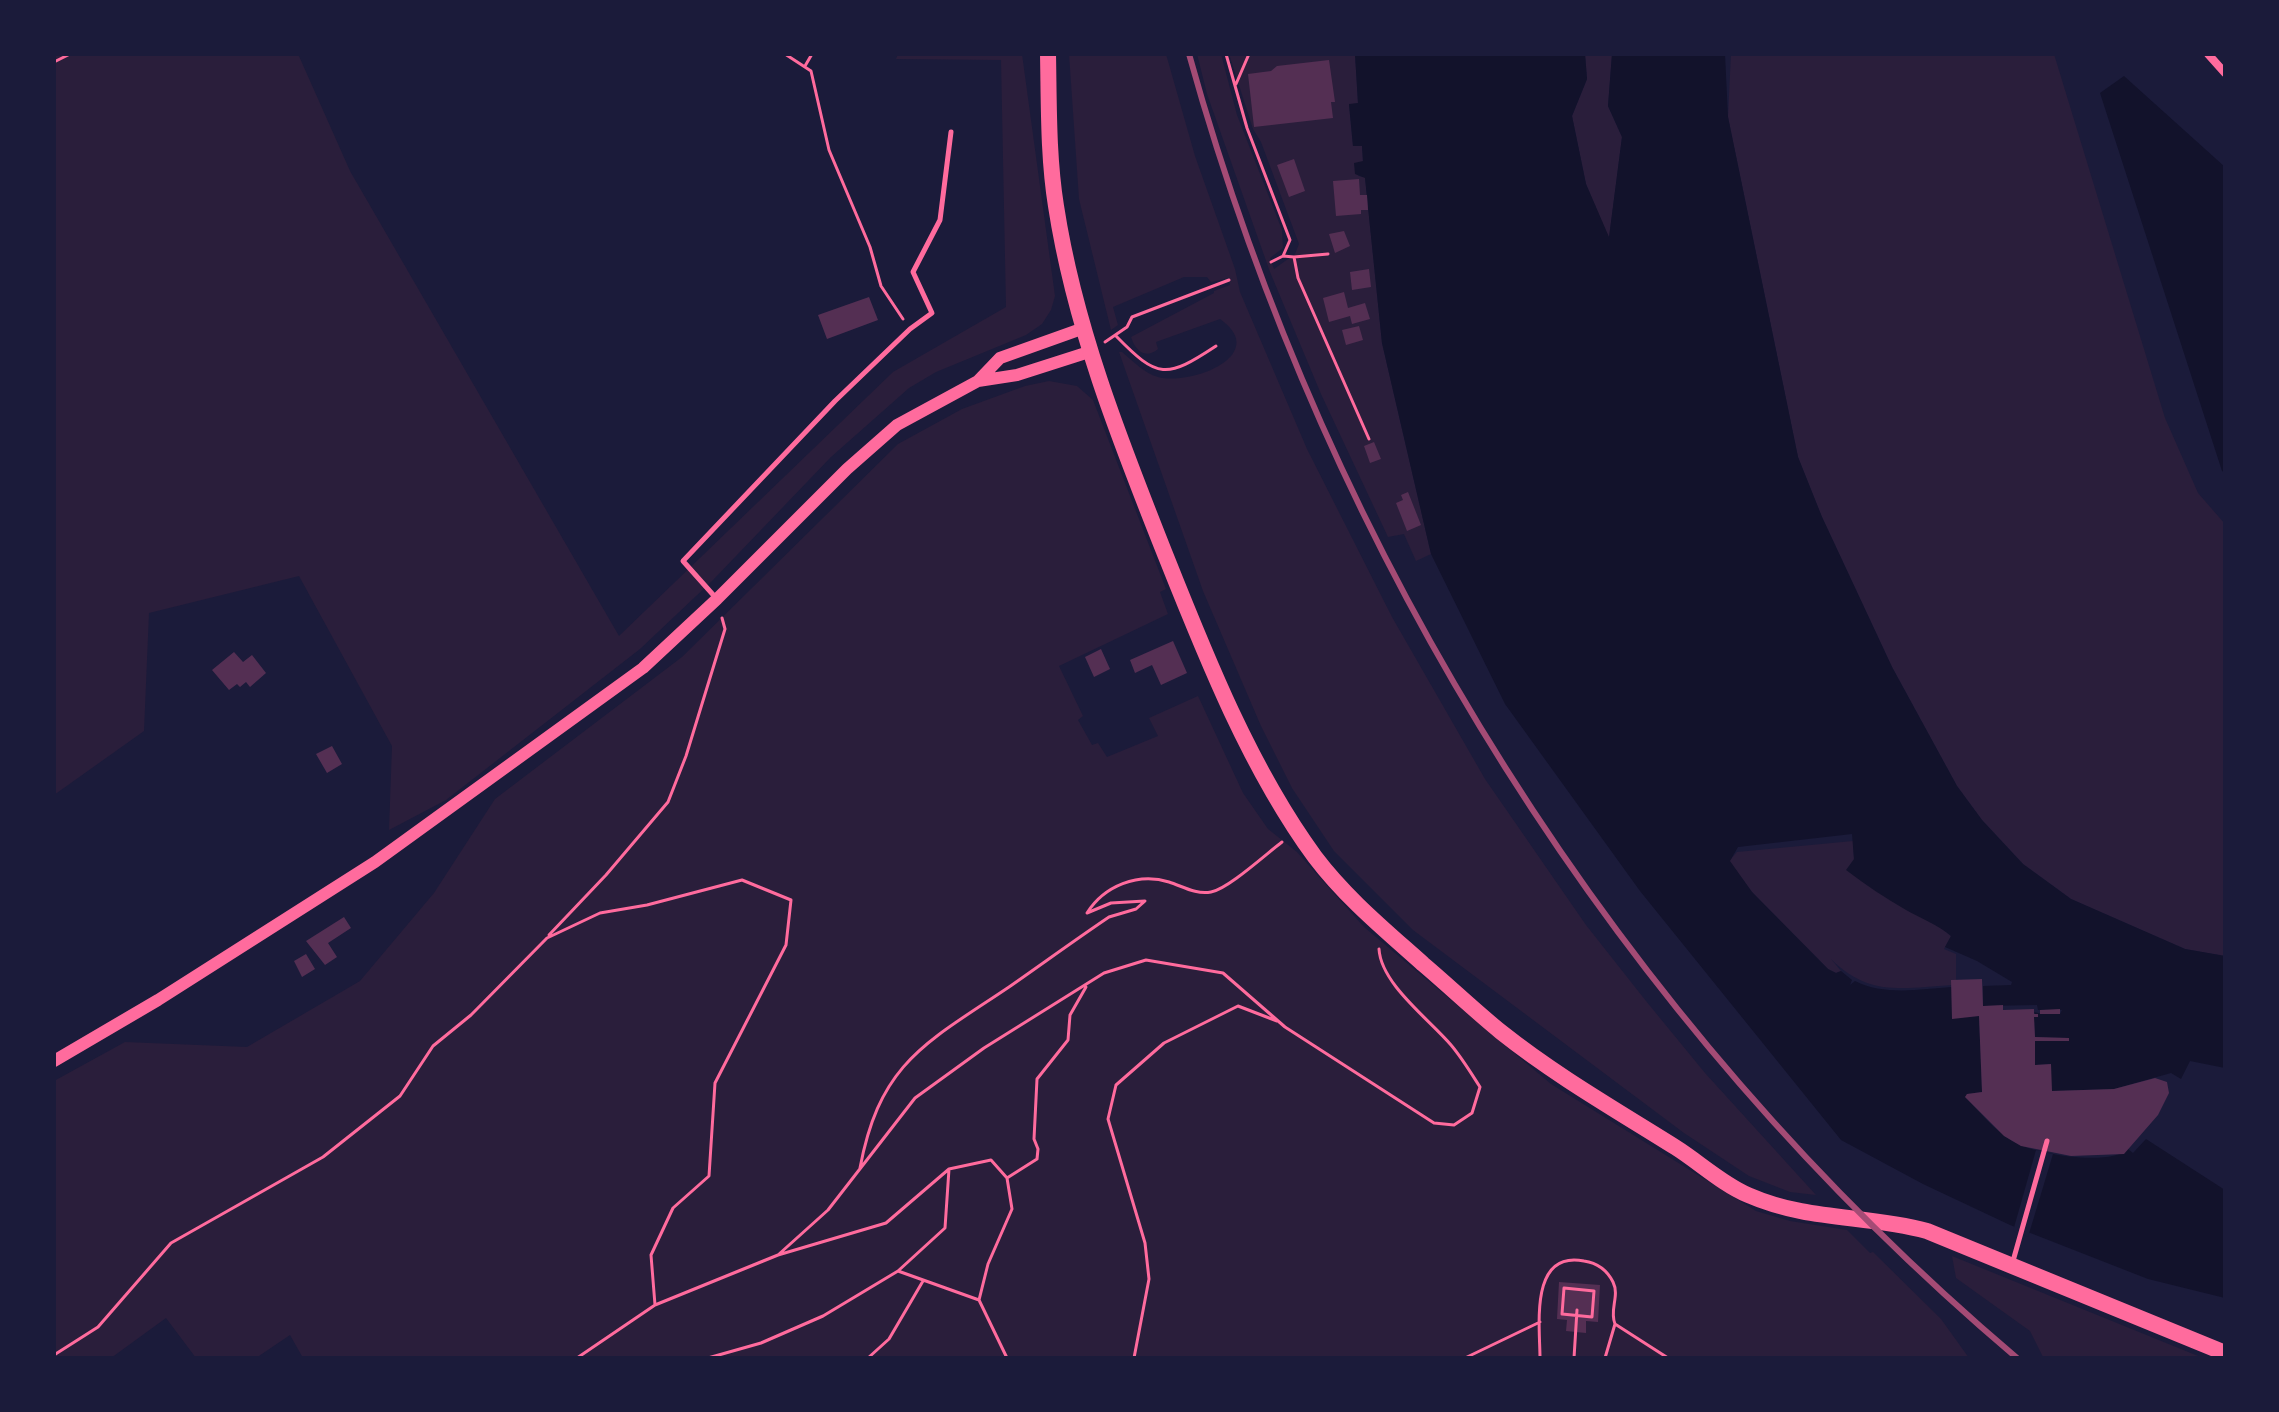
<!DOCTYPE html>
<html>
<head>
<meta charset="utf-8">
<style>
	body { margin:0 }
	#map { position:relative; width:2279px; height:1412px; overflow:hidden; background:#1b1b3a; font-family:Quicksand,sans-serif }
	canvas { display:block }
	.frame { position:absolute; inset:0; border:56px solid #1b1b3a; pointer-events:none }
</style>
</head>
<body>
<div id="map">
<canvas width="2279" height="1412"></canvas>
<div class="frame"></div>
</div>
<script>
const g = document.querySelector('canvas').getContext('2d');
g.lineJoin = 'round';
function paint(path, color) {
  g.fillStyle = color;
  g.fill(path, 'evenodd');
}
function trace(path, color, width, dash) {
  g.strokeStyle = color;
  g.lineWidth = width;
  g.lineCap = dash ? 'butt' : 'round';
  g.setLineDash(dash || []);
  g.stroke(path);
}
paint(new Path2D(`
	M54,54H298L350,171L619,636L893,372L1006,307L1001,60L896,59L898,54H1022L1055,296L1051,310L1042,324L1026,335L936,372L909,388L831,457L713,580L640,649L446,800L389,830L392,746L299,576L149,613L144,731L54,795Z
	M1069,54H1166L1195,156L1235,269L1240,292L1307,449L1392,617L1485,779L1586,925L1646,1001L1705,1073L1816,1195L1790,1192L1749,1176L1684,1133L1413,930L1334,851L1292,788L1261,726L1203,591L1119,352H1122C1133,361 1144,373 1158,377C1191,386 1271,355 1220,319L1156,342L1158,349C1145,360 1135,350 1131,337L1214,293V291L1230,285L1229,278L1211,282L1207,277H1184L1113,307L1118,325L1111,330L1079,199Z
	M1197,54H1221L1237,115L1282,230L1283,248L1270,258L1274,269L1295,254L1299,244L1261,142L1253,129L1229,54H1355L1358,103L1349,105L1353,146H1362L1363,162L1358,176L1365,177L1382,343L1431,554L1416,561L1404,534L1388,537L1321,394L1270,272L1207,94Z
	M1585,54H1612L1608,106L1622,137L1609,239L1586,184L1572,116L1587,79Z
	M1731,54H2054L2165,418L2198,493L2225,524V956L2185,949L2071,899L2023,864L1982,820L1957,786L1892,667L1822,517L1798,457L1728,117Z
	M1049,381L1077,386L1093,400L1166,589L1160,592L1168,614L1059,666L1083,716L1078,720L1092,745L1098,743L1107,757L1158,736L1149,718L1198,696L1243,793L1268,829L1297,852L1364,927L1551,1084L1756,1211L1790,1221L1847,1230L1870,1253L1873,1252L1941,1319L1969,1358H303L290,1335L256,1358H196L166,1318L111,1358H54V1081L125,1042L247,1047L360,981L434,893L495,799L682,657L898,444L962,409L1025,386Z
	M1853,841L1854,859L1951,936L1944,949L1956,954V980L1952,985C1903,988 1869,997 1831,959L1841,971L1836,973L1828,969L1752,892L1729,861L1737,852Z
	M1952,1256L2203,1358L2043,1357L2030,1331L1956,1278Z`), '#2a1e3b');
paint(new Path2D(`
	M1355,54H1585L1587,79L1572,116L1586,184L1609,237L1622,137L1608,106L1612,54H1725L1728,117L1798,457L1822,517L1892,667L1957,786L1982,820L2023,864L2071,899L2185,949L2225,956V1068L2190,1061L2181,1079L2171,1073L2114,1089L2051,1091L2049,1064L2035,1065V1041H2069V1038L2035,1037L2034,1017H2037L2034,1012L2042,1014H2060L2062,1010H2038L2037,1005L1983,1006V986L2011,985L2012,982L1977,961L1945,947L1951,936C1938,925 1922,919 1906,910C1885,898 1866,885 1846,870L1854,859L1852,834L1738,847L1730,861L1752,892L1828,969L1836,973L1841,971L1852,980L1850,985L1855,981C1884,996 1921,989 1952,987V1018L1979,1016L1982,1092L1967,1094L1965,1097C1980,1112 1994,1130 2012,1141C2033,1154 2110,1167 2128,1149L2133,1153L2146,1139L2225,1190V1298L2148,1279L2010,1225L1923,1184L1841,1140L1640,891L1505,704L1431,554L1382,343L1365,178L1355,174L1354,163L1363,161L1362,146H1353L1349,104L1358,103Z
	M2124,76L2225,167V473L2222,471L2100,93Z`), '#12122b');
paint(new Path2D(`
	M2036,1150L2053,1154L2028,1237L2013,1231Z`), '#1b1b3a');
paint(new Path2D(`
	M1329,60L1335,102H1331L1333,118L1254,127L1248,74L1271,71L1277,66Z
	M1294,159L1305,191L1289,197L1277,165Z
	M1359,179L1360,195H1367L1368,210H1361V214L1336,216L1333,181Z
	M1344,231L1350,246L1335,253L1329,234Z
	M1369,269L1371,287L1352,290L1350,272Z
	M1344,292L1348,308L1365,303L1370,319L1352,324L1350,316L1329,322L1323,298Z
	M869,297L878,320L827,339L818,315Z
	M1359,326L1363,340L1346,345L1342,330Z
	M1374,442L1381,459L1370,463L1364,446Z
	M1408,492L1421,525L1407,531L1396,503L1403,500L1401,495Z
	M1173,641L1187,673L1161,685L1152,665L1135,673L1130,660Z
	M1101,649L1110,669L1094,677L1085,657Z
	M234,652L243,662L252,655L266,673L250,687L246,682L240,687L237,684L229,690L212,670Z
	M332,746L342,764L327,773L316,754Z
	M344,917L351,928L328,943L337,957L325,965L306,941Z
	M306,954L315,969L302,977L294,961Z
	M1982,979L1983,1006L2003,1005V1010L2034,1009V1014H2038V1017H2034L2035,1037L2069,1038V1041H2035V1065L2051,1064L2052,1091L2114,1089L2155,1078L2167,1082L2169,1093L2158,1115L2124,1154L2071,1156L2021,1146L2004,1136L1965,1097L1967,1094L1982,1092L1979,1016L1952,1019L1951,980Z
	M2060,1009V1014H2040V1010Z
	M1559,1282L1600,1285L1598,1322L1586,1321V1333L1566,1331L1567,1320L1557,1319Z`), '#542f53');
trace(new Path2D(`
	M785,54L811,71L829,150L870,247L881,286L903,319
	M1226,54L1247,128L1290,240L1283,256L1271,262
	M54,62L70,54
	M805,66L812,54
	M1236,84L1249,54
	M1283,256L1294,257L1298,278L1369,439
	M1294,257L1328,254
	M1116,336C1158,379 1166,379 1216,346
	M1105,342L1127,327L1132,317L1229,280
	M549,935L606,875L668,802L686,756L725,629L722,618
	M860,1168C880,1062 926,1043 1009,987C1042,964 1075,940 1109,917L1136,909L1145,901L1111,903L1087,913C1104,886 1138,872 1169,882C1182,886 1196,895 1211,892C1228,889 1266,854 1282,842
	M1007,1178L1037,1159L1038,1149L1034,1139L1037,1079L1068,1040L1070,1015L1086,987
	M778,1255L828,1210L915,1098L984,1048L1104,973L1146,960L1223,973L1285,1027L1434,1123L1454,1125L1472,1113L1480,1087C1471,1073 1462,1058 1451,1045C1429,1019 1381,984 1379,949
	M898,1271L945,1228L949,1169
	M1564,1288L1594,1291L1592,1317L1562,1314Z
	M1615,1324L1668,1358
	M54,1355L98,1327L171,1243L323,1157L400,1096L433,1046L471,1015L547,938L600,913L647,905L742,880L791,900L786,945L715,1083L709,1176L673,1208L651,1255L655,1305
	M577,1358L655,1305L778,1255L886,1223L949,1169L991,1160L1007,1178L1012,1209L988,1264L979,1300L1007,1358
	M708,1358L761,1343L823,1316L898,1271L979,1300
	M868,1358L889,1339L923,1281
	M1134,1358L1149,1279L1145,1243L1108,1119L1116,1085L1164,1043L1238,1006L1277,1021
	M1465,1358L1540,1322
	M1540,1358C1540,1327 1529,1250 1584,1261C1597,1263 1607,1270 1613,1282C1620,1296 1609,1310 1615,1324L1605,1358
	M1574,1358L1577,1310`), '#ff6b9d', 3);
trace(new Path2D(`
	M716,598L683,561L835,401L910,329L932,313L913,272L940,220L951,132
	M2013,1261L2047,1141`), '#ff6b9d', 5);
trace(new Path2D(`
	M2208,54L2225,73`), '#ff6b9d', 8);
trace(new Path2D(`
	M978,381L1017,375L1092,351
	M54,1061L158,1000L375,862L643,668L717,599L847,469L897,425L978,381L1000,358L1084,328`), '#ff6b9d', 12);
trace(new Path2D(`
	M1048,54C1049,104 1048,156 1056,206C1074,324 1119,438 1163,549C1204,652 1249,767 1315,857C1346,898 1385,930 1423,964C1449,986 1474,1010 1501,1032C1555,1075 1616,1110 1675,1147C1699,1162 1722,1184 1748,1195C1810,1222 1865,1214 1927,1231L2225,1353`), '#ff6b9d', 16);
trace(new Path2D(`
	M1189,54C1329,558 1617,1019 2017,1358`), '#a44b75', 6);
</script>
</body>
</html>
